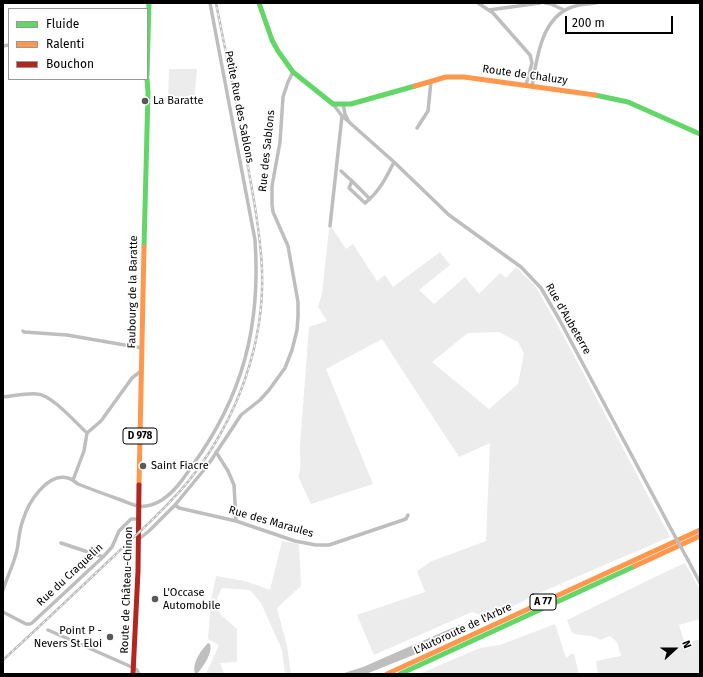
<!DOCTYPE html>
<html>
<head>
<meta charset="utf-8">
<style>
	body { margin:0 }
	#map { position:relative; width:703px; height:677px; overflow:hidden; background:#fff; font-family:"Fira Sans",sans-serif }
	canvas { display:block }
	.frame { position:absolute; inset:0; border:4px solid #000; pointer-events:none }
	.legend { position:absolute; left:8px; top:8px; width:140px; height:72px; box-sizing:border-box; background:#fff; border:1px solid #999; margin:0; padding:5px 7px; list-style:none; font-size:12px; color:#000 }
	.legend li { display:flex; align-items:center; gap:8px; height:20px }
	.legend b { width:20px; border:1px solid #999 }
	.north { position:absolute; left:655px; top:629px; width:40px; height:40px; -webkit-text-stroke:3px #fff; paint-order:stroke; rotate:69deg; font-size:11px; font-weight:700; line-height:16px; text-align:center; color:#000 }
	.north::after { content:''; display:block; margin:auto; width:14px; height:18px; background:#000; clip-path:polygon(50% 0,100% 100%,50% 72%,0 100%) }
	.scale { position:absolute; left:565px; top:16px; width:108px; height:18px; box-sizing:border-box; border:2px solid #000; border-top:0; padding-left:5px; font-size:12px; line-height:14px; white-space:nowrap; color:#000; -webkit-text-stroke:3px #fff; paint-order:stroke }
</style>
</head>
<body>
<div id="map">
<canvas width="703" height="677"></canvas>
<div class="frame"></div>
<ul class="legend">
<li><b style="height:5px;background:#63d668"></b>Fluide</li>
<li><b style="height:5px;background:#ff974d"></b>Ralenti</li>
<li><b style="height:5px;background:#b3261e"></b>Bouchon</li>
</ul>
<div class="north">N</div>
<div class="scale">200 m</div>
</div>
<script>
const g = document.querySelector('canvas').getContext('2d');
g.lineJoin = 'round';
function paint(path, color) {
  g.fillStyle = color;
  g.fill(path, 'evenodd');
}
function trace(path, color, width, dash) {
  g.strokeStyle = color;
  g.lineWidth = width;
  g.lineCap = dash ? 'butt' : 'round';
  g.setLineDash(dash || []);
  g.stroke(path);
}
function label(font, color, halo, rows, align = 'center') {
  g.font = font + ' "Fira Sans",sans-serif';
  g.lineWidth = 3.5;
  g.setLineDash([]);
  g.textBaseline = 'middle';
  g.strokeStyle = halo;
  g.fillStyle = color;
  for (const [text, x, y, turn = 0] of rows) {
    g.save();
    g.translate(x, y);
    g.rotate((+turn || 0) * Math.PI / 180);
    g.textAlign = isNaN(turn) ? turn : align;
    if (halo) g.strokeText(text, 0, 0);
    g.fillText(text, 0, 0);
    g.restore();
  }
}
paint(new Path2D(`
	M169,69H197L194,101H168Z
	M332,228L346,249L353,244L377,281L385,275L393,287L440,252L450,265L419,290L434,304L465,277L479,294L500,273L506,278L516,267L536,287L563,335L670,537L539,593L490,618L472,612L374,655L357,615L425,592L417,571L432,561L486,541L490,443L459,457L382,339L326,369L373,484L311,504L298,476C303,467 299,455 300,445L309,327L327,321L318,307L322,294L329,229ZM499,332L518,342L524,353L518,384L489,409L432,362L468,333Z
	M282,541L299,544L301,586L277,608L287,646L291,674H285L282,650L261,603L250,590L222,588L217,598L219,613L237,629V662L220,663L224,674H206L219,645L208,639L211,600L216,576L245,581L270,590Z
	M685,563L700,590V619L679,625L685,644L700,639V674H598L596,661L621,656L617,642L610,636L600,640C590,633 583,637 572,633L567,620C607,601 645,581 685,563Z
	M555,624L566,658L571,654H574L579,674H419L480,648L500,645Z`), '#ececec');
paint(new Path2D(`
	M459,625L464,629L463,632L426,650L366,674H341L363,667Z
	M208,643L210,644C213,653 203,667 197,674L195,673C192,663 201,650 208,643Z`), '#bfbfbf');
trace(new Path2D(`
	M478,3L493,13L530,55L532,63L526,85
	M545,3L551,4L564,10
	M489,10L540,3
	M3,46L9,45
	M532,86C537,58 541,18 572,7C579,4 588,4 596,3
	M333,104L342,116L349,122L345,114L343,104
	M349,122L394,162L449,215L521,267L541,288L559,319L671,529
	M417,128L428,111L431,81
	M341,171L352,181
	M370,199L352,181L349,188L365,203C379,192 386,178 394,162
	M330,226L342,116
	M23,331L24,332L67,335L142,348
	M3,397C14,396 26,393 37,394C51,394 76,423 87,433
	M216,452L228,471L234,485L236,521
	M73,480L84,451L87,433L101,421L132,378L141,371
	M175,505L179,508L236,521L295,541L316,545H329L406,519L408,515
	M139,539L149,531L175,505L208,465L241,415L260,400L269,390L285,368L292,350L297,330L298,317V302L288,246L273,212L272,204V186L280,142L283,97L288,82L293,72
	M61,543L103,557
	M688,560L700,583
	M3,590C7,577 14,564 17,550C19,540 19,530 23,520C28,503 47,472 68,478C72,479 75,482 78,484C93,490 107,495 121,500C127,502 133,506 139,506C142,507 147,506 151,505C169,500 182,481 192,466C243,396 261,326 255,240L210,3
	M3,612L26,624H30L32,623L103,557L112,547L119,531L131,519H139
	M48,630L134,668L137,670L139,674`), '#bebebe', 3.5);
trace(new Path2D(`
	M259,3L272,40L278,51L293,72L333,104H351L415,86
	M147,75L149,3
	M595,95L628,102L700,134
	M144,247L148,92L147,79
	M400,674L635,566`), '#63d668', 5);
trace(new Path2D(`
	M415,86L446,77H464L595,95
	M139,485L144,247
	M635,566L700,536
	M387,674L700,530`), '#ff974d', 5);
trace(new Path2D(`
	M133,674L138,571L139,485`), '#b3261e', 5);
const rail = new Path2D(`
	M3,660C40,626 77,591 114,556C140,531 169,506 191,478C237,419 265,344 262,269C260,231 253,194 246,156C237,105 226,54 216,3`);
trace(rail, '#bebebe', 2.5);
trace(rail, '#fff', 1, [3]);
trace(new Path2D(`
	M671,529L688,560`), '#bebebe', 3.5);
for (const [x, y, r, color] of [
	[145,101,4,"#595959"],
	[143,466,4,"#595959"],
	[155,599,4,"#595959"],
	[110,637,4,"#595959"]
]) {
  const dot = new Path2D();
  dot.arc(x, y, r, 0, 2 * Math.PI);
  g.fillStyle = color;
  g.fill(dot);
  trace(dot, '#fff', 1.5);
}
for (const [x, y, w] of [
	[140,436,34],
	[543,602,26]
]) {
  const box = new Path2D();
  box.roundRect(x - w / 2, y - 8, w, 16, 3);
  g.fillStyle = '#fff';
  g.fill(box);
  trace(box, '#000', 1);
}
label('bold 10px', '#000', null, [
	["D 978",140,436],
	["A 77",543,602]
]);
label('11px', '#000', '#fff', [
	["Route de Chaluzy",525,75,8],
	["Petite Rue des Sablons",239,107,79],
	["Rue des Sablons",267,151,-84],
	["Faubourg de la Baratte",133,292,-89],
	["Rue d'Aubeterre",568,319,60],
	["Rue des Maraules",271,522,16],
	["Rue du Craquelin",70,575,-43],
	["Route de Château-Chinon",127,590,-88],
	["L'Autoroute de l'Arbre",463,629,-25]
]);
label('11px', '#000', '#fff', [
	["La Baratte",153,101],
	["Saint Fiacre",151,466],
	["L'Occase",163,593],
	["Automobile",163,606],
	["Point P -",102,631,"right"],
	["Nevers St Eloi",102,644,"right"]
], 'left');
</script>
</body>
</html>
